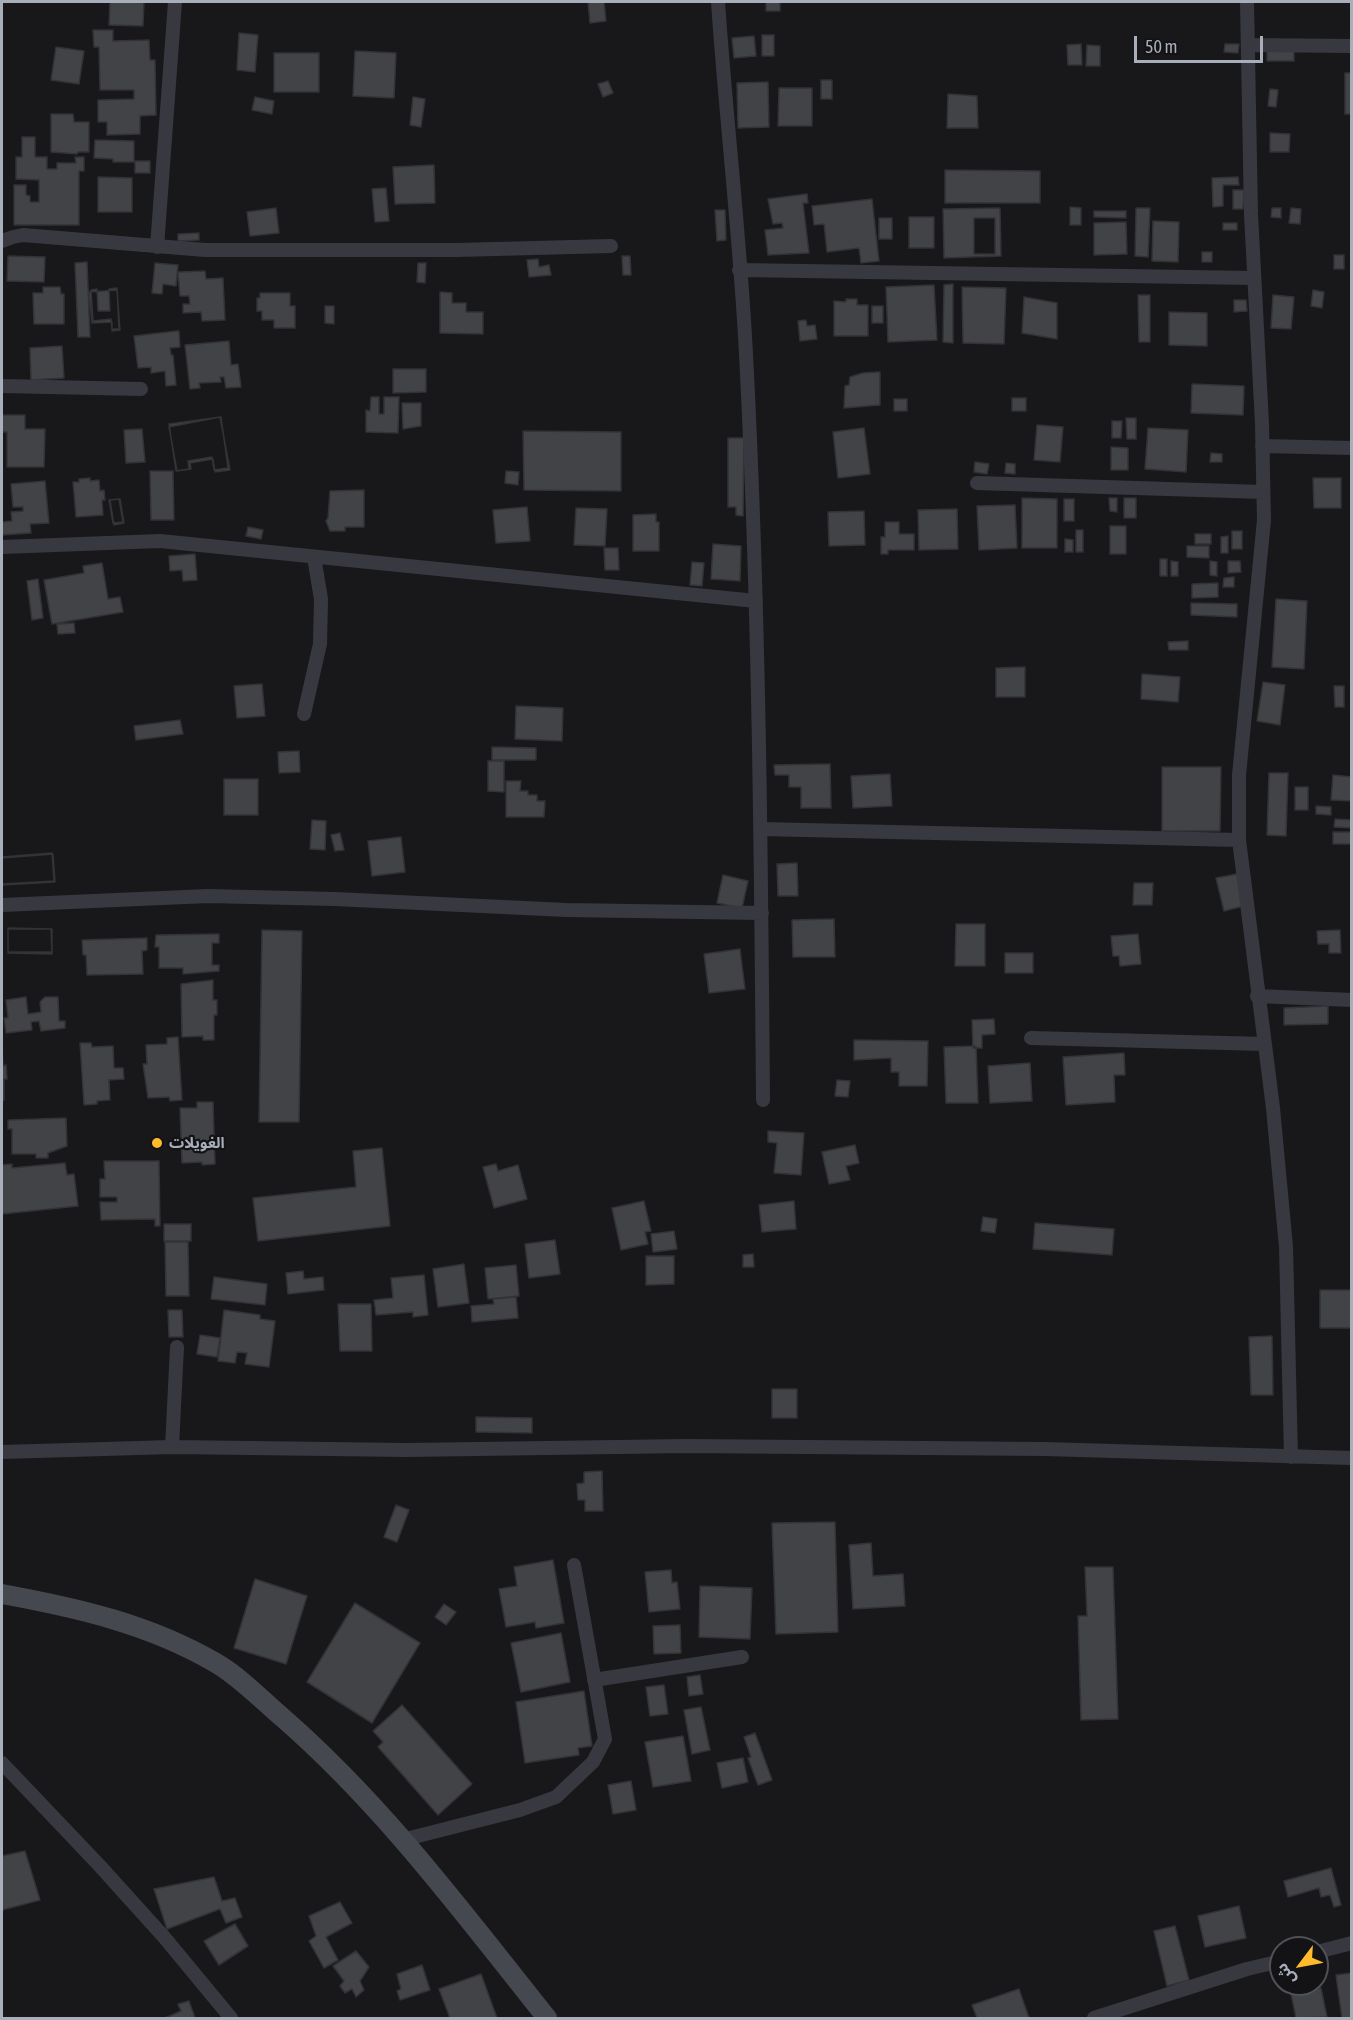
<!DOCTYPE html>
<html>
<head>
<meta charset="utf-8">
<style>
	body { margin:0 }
	#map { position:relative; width:1353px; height:2020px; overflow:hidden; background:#18181a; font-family:"Asap Condensed","Noto Sans Arabic",sans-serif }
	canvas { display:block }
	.frame { position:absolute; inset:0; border:3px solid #a9aebb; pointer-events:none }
	.north { position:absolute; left:1269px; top:1936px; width:60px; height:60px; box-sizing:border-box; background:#131315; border:2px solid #4f5157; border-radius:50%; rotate:238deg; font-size:16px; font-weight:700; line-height:24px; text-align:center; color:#a9aebb }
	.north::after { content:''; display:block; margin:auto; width:21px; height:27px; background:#ffbb2b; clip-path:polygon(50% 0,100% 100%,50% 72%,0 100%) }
	.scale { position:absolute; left:1134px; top:36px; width:129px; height:27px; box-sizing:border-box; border:3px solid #a9aebb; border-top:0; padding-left:8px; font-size:18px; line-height:21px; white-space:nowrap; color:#a9aebb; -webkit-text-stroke:4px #131315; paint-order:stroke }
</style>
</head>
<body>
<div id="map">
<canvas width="1353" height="2020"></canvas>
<div class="frame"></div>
<div class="north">ش</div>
<div class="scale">50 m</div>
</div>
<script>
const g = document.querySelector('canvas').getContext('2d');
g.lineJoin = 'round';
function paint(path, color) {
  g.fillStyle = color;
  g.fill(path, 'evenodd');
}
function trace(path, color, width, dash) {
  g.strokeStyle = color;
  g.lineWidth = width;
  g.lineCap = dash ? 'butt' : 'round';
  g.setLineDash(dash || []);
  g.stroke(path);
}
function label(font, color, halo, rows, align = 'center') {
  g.font = font + ' "Asap Condensed","Noto Sans Arabic",sans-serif';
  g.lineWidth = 4.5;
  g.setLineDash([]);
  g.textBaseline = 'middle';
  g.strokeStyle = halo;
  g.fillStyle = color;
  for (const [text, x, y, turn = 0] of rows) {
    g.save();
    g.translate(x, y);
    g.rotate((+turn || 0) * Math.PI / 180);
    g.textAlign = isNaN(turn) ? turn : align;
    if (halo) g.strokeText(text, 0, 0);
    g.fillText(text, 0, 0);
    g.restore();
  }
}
const building = new Path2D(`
	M110,2H144L143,26L109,25Z
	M588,2H604L606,21L590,23Z
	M766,2H780V11H766Z
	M93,30H113V41L149,40L150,60H155L156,115L140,116V134L107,135V122H98V100L134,99V90H100L99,47H94Z
	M239,33L258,35L255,72L237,70Z
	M762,35H774V56H762Z
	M754,36L756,56L734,58L732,38Z
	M1081,44L1082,65H1068L1067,45Z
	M1225,44H1239L1238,53L1224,52Z
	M1087,45L1100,46V66H1086Z
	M56,47L84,51L79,84L51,80Z
	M355,51L396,53L394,98L353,96Z
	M1267,51H1294V61H1267Z
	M274,53H319V92H274Z
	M1345,73H1352V114H1345Z
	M821,80H832V99H821Z
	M608,81L613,93L603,97L598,84Z
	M768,82L769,127L738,128L737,83Z
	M779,88H812V126H778Z
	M1270,89L1278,90L1276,107L1268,106Z
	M948,94L977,96L978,128H947Z
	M255,97L274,101L272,114L252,110Z
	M413,97L425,99L421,127L410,125Z
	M51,114H73L74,122H89V152H78L77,154L51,152Z
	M1270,133L1290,134L1289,152H1270Z
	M22,137H35V157H47V169H57V163H76L75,157H84V171H79V225H14V185H26V195L30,196V202H39V180L16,179V157H22Z
	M95,140L134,141V162H113V159L94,158Z
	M135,161H150V173H135Z
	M434,165L435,203L395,204L393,167Z
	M945,170L1040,171V203H945Z
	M98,177L132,178V212H98Z
	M1238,177L1239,185H1223V206L1213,207L1212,178Z
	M386,188L389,221L375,222L372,189Z
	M1233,190H1244L1243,209H1233Z
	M807,194L808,203H803L809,253L768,255L765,230L783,228L782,223L773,224L768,199Z
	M872,199L879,261L861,263L859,248L827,252L824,224L814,225L812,206Z
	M1070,207L1081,208V225H1070Z
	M276,208L279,233L250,236L247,212Z
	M1000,208L1001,256L944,258L943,209Z
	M1136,208H1150L1148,257L1135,256Z
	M1272,208H1281V218L1271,217Z
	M1291,208L1301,209L1300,224L1289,223Z
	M715,210H725L726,240L717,241Z
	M1094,211H1126V218L1094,217Z
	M909,217H934V248H909Z
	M879,218H892V239H879Z
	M974,218H995V254H974Z
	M1153,221L1179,222L1178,262L1152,261Z
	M1126,222L1127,254L1094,255V223Z
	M1223,223H1237V230H1223Z
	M199,233V240L178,241V234Z
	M1202,252H1212V262H1202Z
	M1334,255H1344V269H1334Z
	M8,256L45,257L44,282L7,281Z
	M622,256H630L631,275H623Z
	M538,259L539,267L549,265L551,275L529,277L527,260Z
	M87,262L90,337H78L75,263Z
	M155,263L178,265L176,286L163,284L162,294L152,293Z
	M418,263H426L425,283L417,282Z
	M205,271L206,279L223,278L225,320L202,321L201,312L183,313V304H190L189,296H180L178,272Z
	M953,284V343L943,342L944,285Z
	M934,285L937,340L888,342L886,287Z
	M43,287H60L61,294H64V324H34L33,293H43Z
	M962,287L1006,288L1004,344L963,343Z
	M117,288L119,329H112L111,319L93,321L91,290L97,289L98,311H110L109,289Z
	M117,290L120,330L112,331V322L92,323L89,292Z
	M1313,290L1324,292L1322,308L1311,306Z
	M440,292L452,293V303H466V312H483V334L440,333Z
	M260,293H290V306H295V328H274V320H262V311H257V298H260Z
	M1138,295H1150V342H1139Z
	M1273,295L1294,297L1291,329L1271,328Z
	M1024,297L1057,303V339L1022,333Z
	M846,299H857V305H868V336H834V301L846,302Z
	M1234,300H1246L1247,311L1234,312Z
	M325,306H334V324L325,323Z
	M872,306H883V323H872Z
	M1169,312L1207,313V346L1169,345Z
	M806,320L807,326L815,325L817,339L800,341L798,321Z
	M177,331H179L180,347L170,348L171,355H173L176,385L166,386L165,371L151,373V367L138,368L134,336Z
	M229,341L231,365L238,364L241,387L226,388L224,377H220L221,382L199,383L200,388L190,389L185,345Z
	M62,346L64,378L31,380L30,348Z
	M393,369H426V392L393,393Z
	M880,372V405L844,408L845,386L849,385L850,377L863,373Z
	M1192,384L1244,386L1243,415L1191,413Z
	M371,397H379V414H384V397H399L398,433L366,432V410L370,411Z
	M1012,398H1026V411H1012Z
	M894,399H907V411H894Z
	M402,403H421V426L403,429Z
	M2,415H25V429H45L44,467H7V432H2Z
	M220,417L230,470L215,472L213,459L190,463L191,469L177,471L169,427Z
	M221,417L228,468L214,470L212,457L188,461L189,469L176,471L169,424Z
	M1126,418H1136V439H1127Z
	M1112,421H1122L1121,438H1112Z
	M1037,425L1063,427L1060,462L1034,460Z
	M864,428L870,474L838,478L833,432Z
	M1148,428L1188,430L1186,472L1145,469Z
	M142,429L145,462L126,463L124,430Z
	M523,431L621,432V491L524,490Z
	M728,438H744L743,516L736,515V507H728Z
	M1111,447L1128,448V470H1111Z
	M1211,453L1222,454V462H1210Z
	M975,462L989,464L987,474L974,472Z
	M1006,463L1015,464V474L1005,473Z
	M150,471H173L174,520H151Z
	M506,471L519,472L518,485L505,483Z
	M90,478V481L99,480L100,491L104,490L105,500H102L103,515L76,517L73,482H79V479Z
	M1313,478H1341V508H1314Z
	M45,481L49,523L30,524L31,533L2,535V522L12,521L11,512L23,511V507H13L11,484Z
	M364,490V527H345V531H330L326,521L328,518L330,491Z
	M1022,498L1057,499V548H1022Z
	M1109,498H1117V512L1110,511Z
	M1124,498H1136V518H1124Z
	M119,499L123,522L113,523L109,500Z
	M120,499L124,523L114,525L110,500Z
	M1064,499H1074V521H1064Z
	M1015,505L1017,548L979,550L977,506Z
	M527,507L530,541L496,543L493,510Z
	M576,508L607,509L605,546L574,545Z
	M957,509L958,549L919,550L918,510Z
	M864,511L865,545L829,546L828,512Z
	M656,514V522H659V551H633V515Z
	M885,522H899V534H914V550H888V554H881V537H885Z
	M1110,526H1126V554H1110Z
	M248,527L263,530L261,539L246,536Z
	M1076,530H1083V552H1076Z
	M1232,531H1242V549H1232Z
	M1195,534H1211V544H1195Z
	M1228,536V553H1221V537Z
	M1065,539L1073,540V552H1065Z
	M713,544L741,546L740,581L711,579Z
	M1187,546H1209V558L1187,557Z
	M604,548H618L619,570H605Z
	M195,554L197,580L183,581L182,570L170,571L169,556Z
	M1160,559H1167V576H1160Z
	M1171,561L1178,562V576H1171Z
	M1210,561L1217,562V576L1210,575Z
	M1228,561H1240L1241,572L1228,573Z
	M692,562L704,563L702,586L690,585Z
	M102,563L108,599L120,597L123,612L52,624L44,580L84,573L83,566Z
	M1234,577V587H1223L1224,578Z
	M38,579L43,618L32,620L27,581Z
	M1218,583V597L1192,598V584Z
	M1276,599L1307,601L1304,669L1272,667Z
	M1191,603L1237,604V617L1191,615Z
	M74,623L75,633L58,634L57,624Z
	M1188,641V650H1169L1168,642Z
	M1025,667V697H996V668Z
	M1142,674L1180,677L1178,702L1141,699Z
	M1263,682L1285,685L1280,725L1257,721Z
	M262,684L265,716L237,718L234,686Z
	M1334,686H1344V707H1335Z
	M516,706L563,708L562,741L515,739Z
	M180,720L183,734L136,740L134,726Z
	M492,747L536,748V760H492Z
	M299,751L300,772L279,773L278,752Z
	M488,761H504V792L488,791Z
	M830,764L831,808H801V787H789V775H775L774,765Z
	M1162,767H1221L1220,831H1162Z
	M1269,773H1288L1286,836L1267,835Z
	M890,774L892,806L853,808L851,776Z
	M1333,775L1352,777V801L1331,800Z
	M224,779H258V815H224Z
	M506,781H521L520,791H528V795H537V801H545L544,817H506Z
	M1295,787H1308V810H1295Z
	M1316,806L1331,807V815L1316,814Z
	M1335,819L1352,820V828L1334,827Z
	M312,820L326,821L325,850L310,849Z
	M1333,832H1352V844H1333Z
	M340,833L344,850L335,851L331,835Z
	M401,837L405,872L372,876L368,841Z
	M52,853L54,881L2,884V857Z
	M53,854L55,882L2,885V858Z
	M797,863L798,896H778L777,864Z
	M1237,874L1244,906L1224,911L1216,878Z
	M723,875L748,881L742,908L717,903Z
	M1134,883H1153L1152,905H1133Z
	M834,919L835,957H793L792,920Z
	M956,924H985V966H955Z
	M8,928L52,929V954L8,953Z
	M8,929H51L52,952H8Z
	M262,930L302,931L299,1122H259Z
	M1340,930L1341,953H1329V944H1318L1317,931Z
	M219,934V943H212V965H219V971L183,974V968H159V947H155L156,935Z
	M1138,934L1141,964L1120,966L1119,956H1113L1111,936Z
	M147,938V950L142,951L143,974L87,975L86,955H83L82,940Z
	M740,949L745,989L709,993L704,954Z
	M1005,953H1033V973H1005Z
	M213,980V1000H217V1015H214V1040H203V1036L182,1037L181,984Z
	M26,997L28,1014L41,1012L40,1002L45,997H58L59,1021H65V1028L41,1031L39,1021L31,1022L32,1030L6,1033L4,1018H8L6,1000Z
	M1328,1006V1024L1284,1025V1008Z
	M994,1019L995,1034L982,1035V1048H973L972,1020Z
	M178,1037L182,1100L170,1101L169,1097L148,1098L143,1064H147L146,1045L167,1044V1038Z
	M854,1040L928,1041L927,1086H899V1072H891V1058L854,1060Z
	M80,1043H91L92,1047L113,1046L114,1068H123L124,1079L109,1080L110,1100L97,1101V1104L84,1105Z
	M2,1044L3,1066L6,1065L7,1079H4V1100L2,1101Z
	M976,1046L978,1103H946L944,1047Z
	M1124,1053L1125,1075H1114L1115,1102L1066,1105L1063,1057Z
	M1030,1063L1032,1101L990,1103L988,1066Z
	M837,1080L850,1081L848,1097L835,1096Z
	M197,1102H213L215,1164L202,1165V1162L182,1163L180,1108H197Z
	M66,1118L67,1146L48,1153V1158H36V1154H12V1129H8V1120Z
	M768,1131L804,1133L801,1175L774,1173L777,1143L768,1142Z
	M855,1145L859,1163L846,1166L850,1180L829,1184L822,1152Z
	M382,1148L390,1226L258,1241L253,1198L356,1187L353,1151Z
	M104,1161H159L160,1226H155V1219L101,1220L100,1202H117V1197H100V1179H105Z
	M65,1163L67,1175L74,1174L78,1206L2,1214V1165L12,1164V1168Z
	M496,1164L498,1171L518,1165L527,1199L494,1208L483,1167Z
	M644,1201L651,1231L645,1232L648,1244L621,1250L612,1208Z
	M794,1201L796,1229L762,1232L759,1205Z
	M983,1217L997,1219L995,1233L981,1231Z
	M1035,1223L1114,1229L1112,1255L1033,1249Z
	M164,1224H191V1241H164Z
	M674,1231L677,1249L653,1252L651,1234Z
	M555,1240L560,1274L529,1278L525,1244Z
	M165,1242H188L189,1296H166Z
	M753,1254L754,1267H743V1255Z
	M646,1256H674V1284L646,1285Z
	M464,1264L469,1303L438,1307L433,1269Z
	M516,1265L519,1296L488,1299L485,1268Z
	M303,1271L304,1279L323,1277L324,1290L288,1294L286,1273Z
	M424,1275L428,1315L413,1317V1312L376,1315L374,1300L393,1298L391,1278Z
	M214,1277L267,1284L265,1305L211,1299Z
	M1320,1290H1352V1328H1320Z
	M516,1297L518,1318L472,1322L471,1306L494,1304L493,1299Z
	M338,1304H371L372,1351H340Z
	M168,1310H182L183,1337H169Z
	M224,1310L260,1315V1319L275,1321L269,1367L245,1364L247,1353L237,1352L235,1363L218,1361Z
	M200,1335L220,1338L217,1357L197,1354Z
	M1272,1336L1273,1395H1251L1249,1337Z
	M772,1389H797V1418H772Z
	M476,1417L532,1418V1433L476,1432Z
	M602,1471L603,1511H585V1500H578L577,1484L584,1483V1472Z
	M396,1505L409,1510L397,1542L384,1537Z
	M835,1522L838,1632L776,1634L772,1523Z
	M871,1543L873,1576L903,1574L905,1606L853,1609L849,1545Z
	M553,1560L564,1623L536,1628L535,1622L506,1627L499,1589L517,1586L514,1567Z
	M1085,1567H1113L1118,1719L1081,1720L1078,1616H1087Z
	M671,1570L672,1583L677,1582L680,1609L649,1612L645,1572Z
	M255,1579L307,1596L286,1664L234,1648Z
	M700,1586L752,1588L750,1639L699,1637Z
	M355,1603L420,1643L372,1723L307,1682Z
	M444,1604L456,1612L446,1625L435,1617Z
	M680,1625L681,1653L654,1654L653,1626Z
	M561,1633L570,1682L521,1692L511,1643Z
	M700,1675L703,1694L689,1696L687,1677Z
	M664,1685L668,1714L650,1716L646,1687Z
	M584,1691L592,1746L578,1748L579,1755L525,1763L516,1702Z
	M402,1705L472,1784L438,1815L378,1747L383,1742L373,1731Z
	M701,1707L710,1750L692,1754L684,1710Z
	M755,1733L772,1780L758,1785L748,1758L751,1757L744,1737Z
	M683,1736L691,1781L653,1787L645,1742Z
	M743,1758L748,1782L722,1788L717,1763Z
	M631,1781L636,1810L613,1814L608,1785Z
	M25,1851L40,1900L2,1910V1856Z
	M1331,1868L1341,1905L1334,1907L1330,1895L1321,1897L1319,1888L1288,1897L1284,1881Z
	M214,1877L222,1901L235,1898L242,1917L226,1923L220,1909L167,1929L154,1889Z
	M340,1902L352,1923L326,1937L338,1960L324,1968L309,1941L316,1936L309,1916Z
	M1239,1906L1246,1938L1205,1947L1198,1916Z
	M235,1924L248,1946L219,1965L204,1941Z
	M1175,1926L1189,1980L1167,1986L1154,1931Z
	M356,1951L369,1967L360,1981L364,1990L356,1997L352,1989L345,1993L340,1986L344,1981L333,1966Z
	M422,1965L430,1990L400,2000L397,1991L401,1989L397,1974Z
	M1352,1973V2018H1342L1336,1975Z
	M481,1974L497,2018H450L439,1989Z
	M1321,1988L1327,2017L1296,2018L1291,1994Z
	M1019,1989L1029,2018H977L972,2005Z
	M189,2001L195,2018H165L181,2011L178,2004Z`);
paint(building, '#424347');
trace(building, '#323237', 1.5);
trace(new Path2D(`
	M718,2C726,119 740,236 746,354C759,603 761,851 763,1100
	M1247,2L1251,214L1262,424L1264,520L1239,775V840L1273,1108L1286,1247L1291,1457
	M1248,45L1352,46
	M2,241L13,237L23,235L205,250H457L611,246
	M157,247L175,2
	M739,270L1254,278
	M2,386L141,389
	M1262,446L1352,448
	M977,483L1263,492
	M2,547L160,541L756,601
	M304,714L320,644L321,599L314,557
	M761,829L1239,840
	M2,905L208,896L335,899L566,910L762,913
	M1257,996L1352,1000
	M1031,1038L1264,1044
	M172,1447L177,1347
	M2,1452L172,1447L407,1450L686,1446L1044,1449L1352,1458
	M594,1680L742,1657
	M2,1763L99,1865L164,1937L231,2018
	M402,1840L520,1810L556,1797L593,1762L605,1739L574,1565
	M1317,1952L1352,1943
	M1094,2018L1247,1969L1281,1961`), '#383940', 14);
trace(new Path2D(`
	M2,1594C78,1608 149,1624 216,1663C240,1677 262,1700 283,1718C384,1806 464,1914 547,2018`), '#464850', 20);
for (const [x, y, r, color] of [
	[157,1143,6,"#ffbb2b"]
]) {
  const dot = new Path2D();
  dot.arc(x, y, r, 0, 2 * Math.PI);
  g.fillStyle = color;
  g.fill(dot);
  trace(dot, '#131315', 2);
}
label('bold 15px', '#a9aebb', '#131315', [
	["الغويلات",169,1143]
], 'left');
</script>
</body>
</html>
